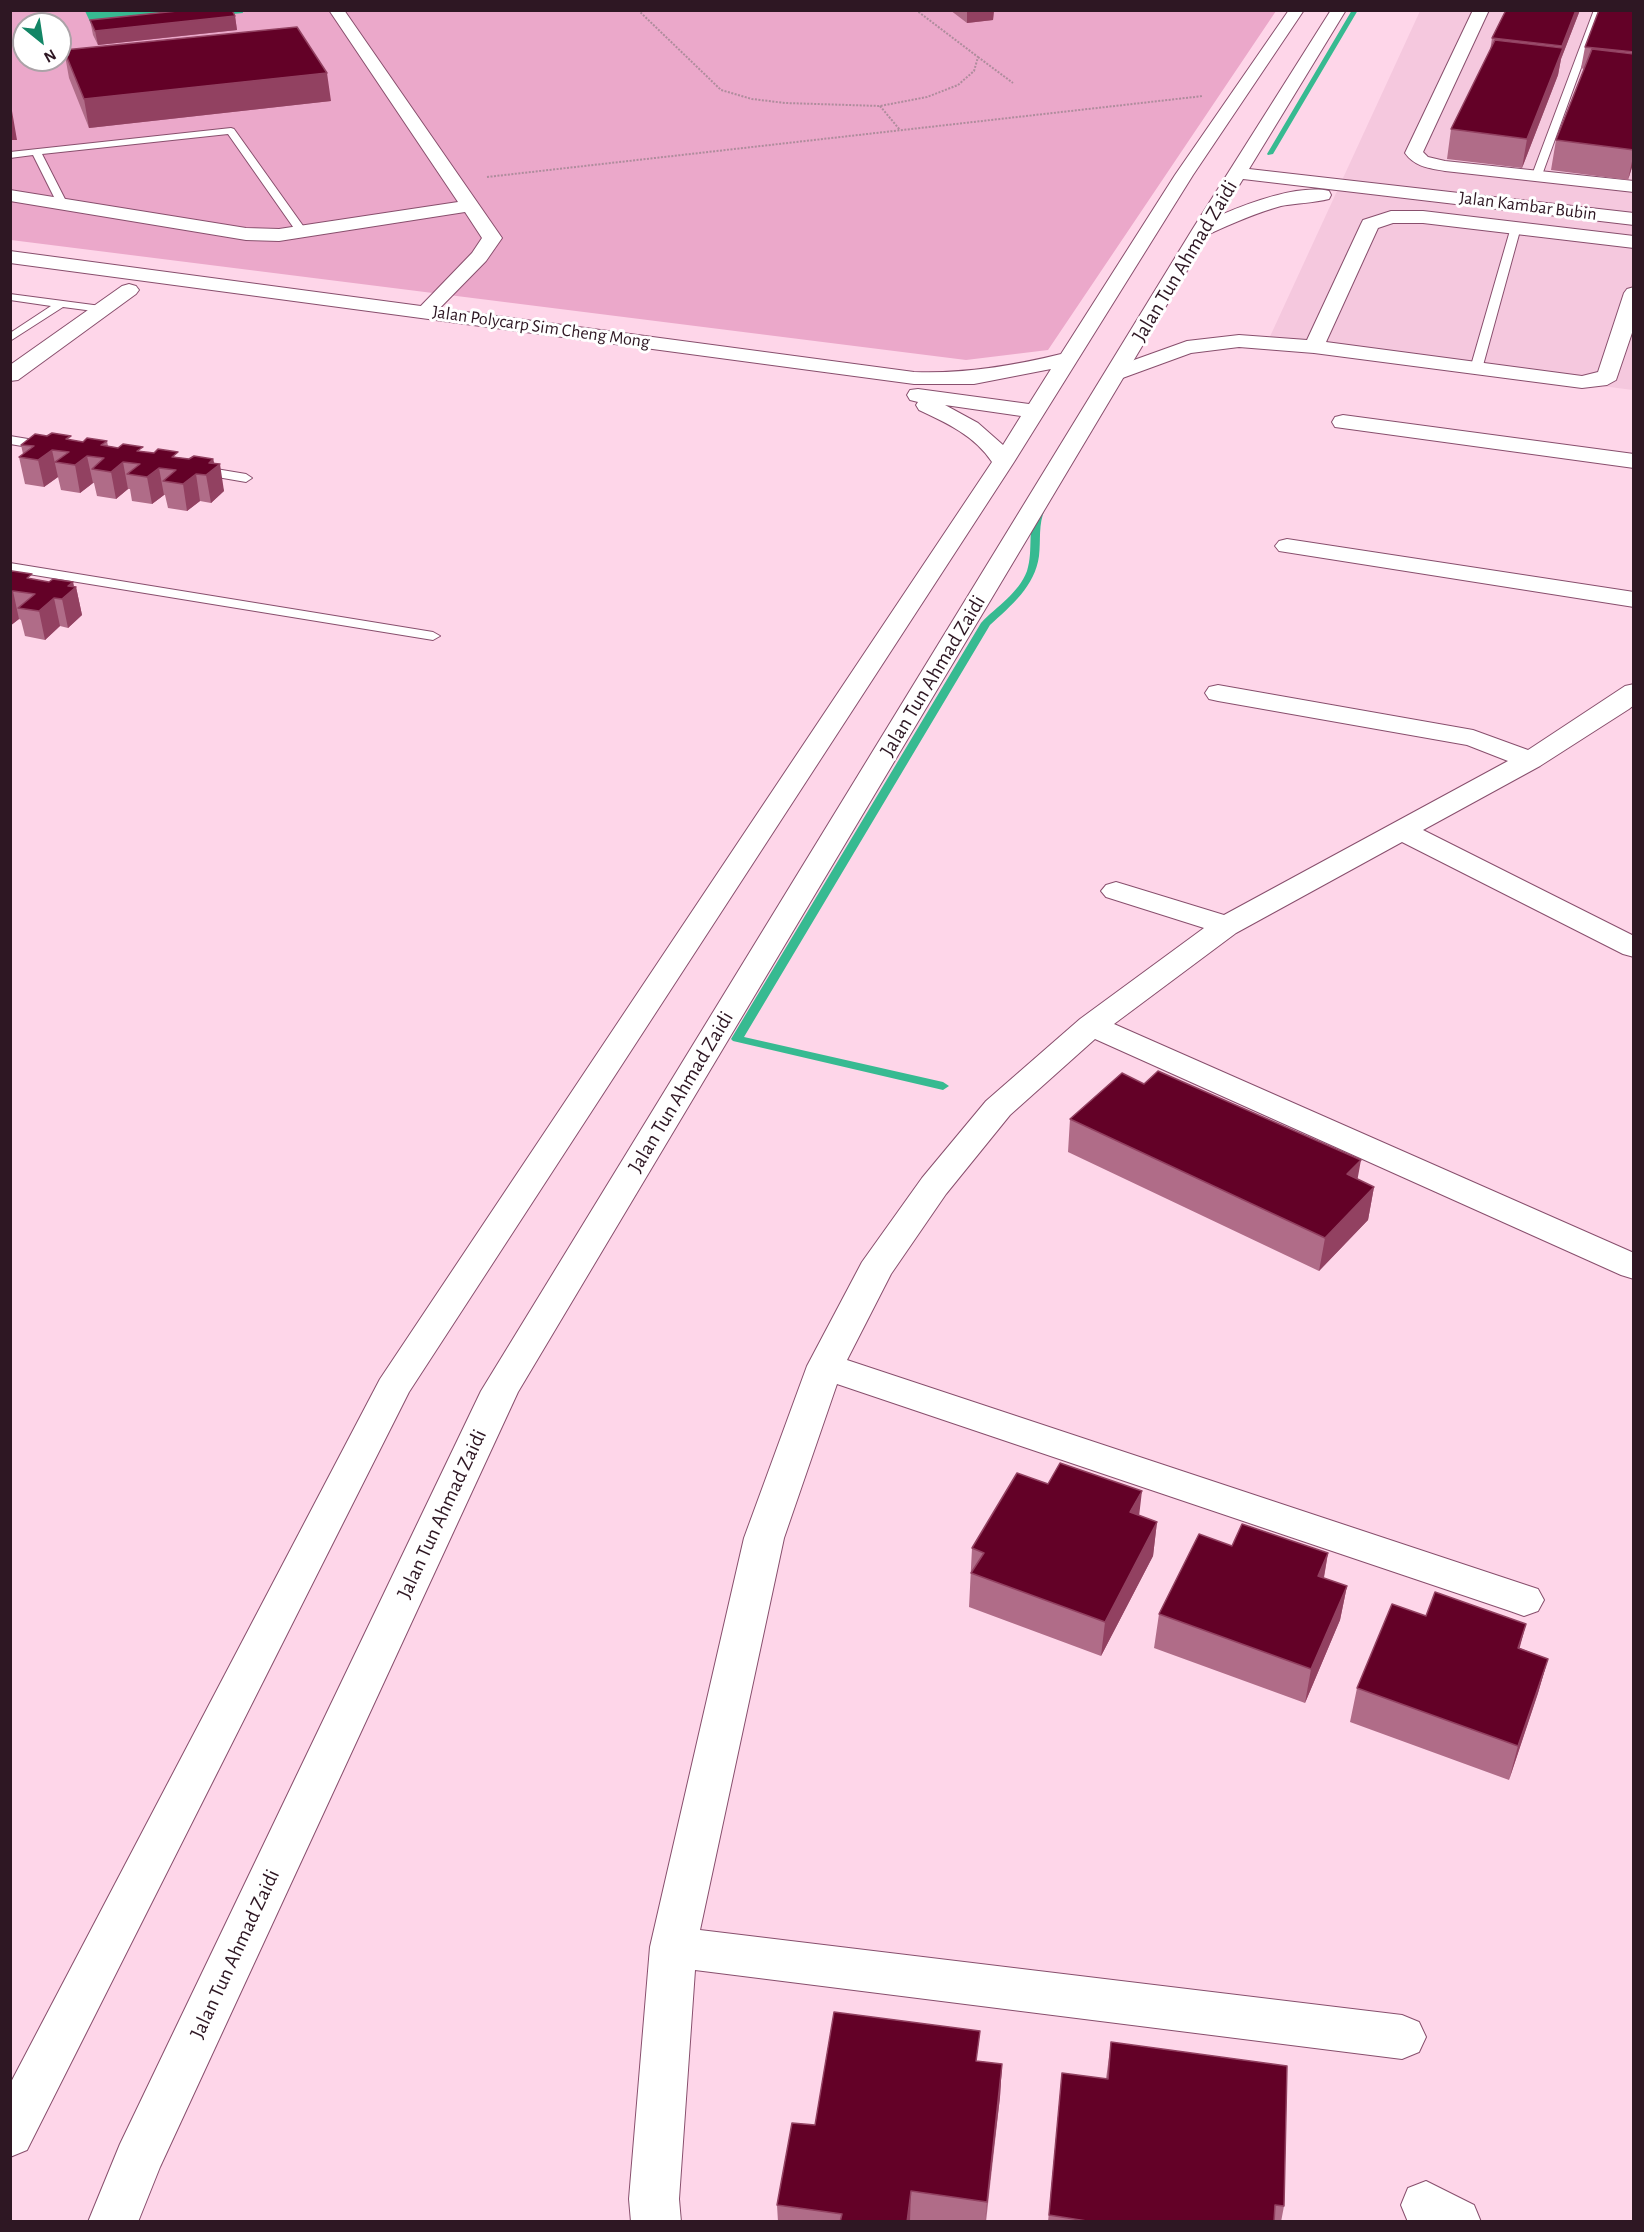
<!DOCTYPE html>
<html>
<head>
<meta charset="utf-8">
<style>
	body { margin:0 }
	#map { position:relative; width:1644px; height:2232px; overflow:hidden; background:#fed6e9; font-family:"Alegreya Sans",sans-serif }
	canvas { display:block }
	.frame { position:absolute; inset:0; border:12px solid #2e1723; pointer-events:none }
	.north { position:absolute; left:12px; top:12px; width:60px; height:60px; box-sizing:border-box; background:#fff; border:2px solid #aba2a7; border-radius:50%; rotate:150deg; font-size:16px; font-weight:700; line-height:24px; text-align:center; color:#2e1723 }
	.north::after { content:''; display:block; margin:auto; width:21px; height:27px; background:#138666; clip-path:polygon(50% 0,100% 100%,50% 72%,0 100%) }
</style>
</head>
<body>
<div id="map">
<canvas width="1644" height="2232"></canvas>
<div class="frame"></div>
<div class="north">N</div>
</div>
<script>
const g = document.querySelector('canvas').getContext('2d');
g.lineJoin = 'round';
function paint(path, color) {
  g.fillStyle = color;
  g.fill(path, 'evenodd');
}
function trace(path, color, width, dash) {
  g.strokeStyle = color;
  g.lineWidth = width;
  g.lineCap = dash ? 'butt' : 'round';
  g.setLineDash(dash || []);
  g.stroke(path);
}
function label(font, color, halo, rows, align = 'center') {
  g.font = font + ' "Alegreya Sans",sans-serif';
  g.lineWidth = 6;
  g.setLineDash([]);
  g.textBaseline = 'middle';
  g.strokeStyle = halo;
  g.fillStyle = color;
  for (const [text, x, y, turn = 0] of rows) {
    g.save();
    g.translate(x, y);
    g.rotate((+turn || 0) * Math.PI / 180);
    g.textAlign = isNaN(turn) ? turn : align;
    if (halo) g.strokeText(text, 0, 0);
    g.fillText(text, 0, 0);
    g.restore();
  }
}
paint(new Path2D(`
	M1420,11H1633V390L1267,343Z`), '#f5c8de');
paint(new Path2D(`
	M11,11H1276L1048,350L966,360L11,240ZM24,24H60V60H24Z`), '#eba8ca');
paint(new Path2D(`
	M242,10L243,13L93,28L85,11Z`), '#37ba91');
paint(new Path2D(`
	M1352,10H1358L1273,154L1268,155L1267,154Z
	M1038,507L1045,509C1038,524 1041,540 1039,556C1035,586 1011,606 990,625L744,1037L943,1082L949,1086L943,1090L733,1041L731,1039L981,623C997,606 1018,594 1027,571C1034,550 1026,527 1038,507Z`), '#37ba91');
const lane = new Path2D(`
	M1594,10H1602L1542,175L1534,177L1532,175Z
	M231,128L234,129L306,230V234H298L228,134L42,154L68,205L63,208L58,205L33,155L10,158V152Z
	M1516,224L1521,227L1482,369L1480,371H1472L1470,369L1511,227Z
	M10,294L101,306L107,309L101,312L63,307L10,341V333L51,306L10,300Z
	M10,436L46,442L52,446L46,450L10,444Z
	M198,466L246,474L252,478L246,482L194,473L192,470L194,467Z
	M10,563L433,632L440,636L433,640L10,571Z`);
const street = new Path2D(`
	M329,10H344L502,238L486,261L433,315H419L416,311L472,253L482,238L465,212L279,241L246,240L10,201V190L246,228L279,229L458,202Z
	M1473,10H1489L1423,152L1428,157L1445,161L1634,181V192L1445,171C1429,168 1415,167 1405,153Z
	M1391,211H1423L1634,236V248L1423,223H1393L1378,228L1326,342L1582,376L1598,372L1624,293L1627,289L1634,287V327L1616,380L1607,385L1582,388L1314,353L1239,347L1191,353L1117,380L1109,379L1106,374L1109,369L1187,341L1239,335L1307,340L1361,224L1363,220Z
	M129,284L136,286L139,290L136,294L18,380L10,381V365L122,286Z
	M1343,415L1634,454V468L1335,427L1332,422L1335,417Z
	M1287,539L1634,592V607L1279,551L1275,546L1279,541Z
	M1634,684V705L1629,709L1540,766L1423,830L1634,936V957L1623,954L1402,842L1236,933L1114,1024L1634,1253V1279L1621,1275L1095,1039L1010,1115L946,1194L891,1274L847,1360L1538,1589L1544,1600L1538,1611L1524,1616L1510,1611L837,1384L784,1538L700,1930L1402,2015L1419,2022L1426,2037L1419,2052L1402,2059L695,1970L679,2199L681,2222H631L629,2199L650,1947L744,1538L807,1366L862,1262L922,1178L986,1101L1080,1019L1204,928L1106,897L1101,891L1106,885L1116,882L1126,885L1224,915L1508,761L1467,745L1218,701L1209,699L1205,693L1209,687L1218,685L1473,730L1528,750L1625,686Z
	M1426,2181L1474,2205L1481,2222H1408L1401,2205L1408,2188Z`);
const secondary = new Path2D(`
	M1289,10H1304L1193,175L1014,462L409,1392L27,2150L10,2157V2084L380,1379L992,462C975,436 947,423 919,410L916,405L918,402L910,400L907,395L910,390L918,389L1029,404L1051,369L974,384H914L10,263V251L914,372C964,374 1012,366 1061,354L1175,175ZM945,405L1021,416L1003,445L978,423Z
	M1331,10H1346L1249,169L1634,213V225L1243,179L1221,215C1248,203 1299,184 1329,191L1331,195L1329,199C1313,203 1297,203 1281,206C1256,213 1233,223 1209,234L518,1392L160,2167L138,2222H88L120,2144L481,1391L1192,230Z`);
trace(lane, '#884f6d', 2);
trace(street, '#884f6d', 2);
trace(secondary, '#884f6d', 2);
trace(new Path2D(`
	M638,10L721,90L752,99L785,103L880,106L927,97L958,85L974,71L978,57L916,10
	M978,57L1013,83
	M880,106L900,130
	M487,177L1203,96`), '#ae8c9c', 2, [2, 1.5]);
paint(lane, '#fff');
paint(street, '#fff');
paint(secondary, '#fff');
paint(new Path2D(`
	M950,10H994L993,20L967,23Z
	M1506,10H1580L1561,59L1558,75L1522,168L1447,159L1451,129L1490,51L1492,38Z
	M1634,10V161L1628,180L1551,170L1556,140L1584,69L1581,68L1585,47Z
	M235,16L237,30L98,45L93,35L90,20Z
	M64,50L331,101L89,128L69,78Z
	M72,440L83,442L107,441L108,446L189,459H213L224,491L211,503L200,501L187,511L168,508L165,495H164L152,504L132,501L130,489H128L116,499L97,496L94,483H93L80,493L61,490L58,477L44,487L25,484L19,457L23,454L21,445Z
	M10,573L33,579L49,582H73L74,586L76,587L82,615L68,628L60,626L45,640L25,636L21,620L19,619L10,626Z
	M1144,1084L1374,1187L1368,1220L1319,1271L1068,1152L1070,1119Z
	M1139,1515L1157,1522L1153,1556L1101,1656L969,1607L972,1548Z
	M1232,1546L1328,1553L1324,1578L1347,1586L1340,1620L1305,1703L1154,1648L1159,1614Z
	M1520,1648L1548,1659L1538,1693L1509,1780L1350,1722L1357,1688Z
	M1111,2042L1284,2206L1281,2222H1048L1062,2073L1106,2079Z
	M978,2061L1002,2064L1000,2097L986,2222H778L777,2205L815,2125Z`), '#b06c88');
paint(new Path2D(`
	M967,10H994L993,20L967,23Z
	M1576,10H1580L1561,59L1558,75L1522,168L1527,139L1560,55L1562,46Z
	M235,16L237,30L98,45L95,31Z
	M327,73L331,101L89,128L84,99Z
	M10,111H12L17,140H10Z
	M1634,152V161L1628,180Z
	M52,450L58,477L44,487L38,460Z
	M87,456L93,483L80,493L75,465Z
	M213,459L215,468L220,464L224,491L211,503L206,475L209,463Z
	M123,462L128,489L116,499L111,472Z
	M159,468L164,495L152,504L147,477Z
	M196,474L200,501L187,511L183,484Z
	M73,582L74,589L76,587L82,615L68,628L62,599L68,586Z
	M13,591L19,619L10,626V592Z
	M54,598L60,626L45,640L39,611Z
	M1361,1160L1355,1193L1347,1174Z
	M1374,1187L1368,1220L1319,1271L1325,1238Z
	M1142,1491L1138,1525L1130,1512Z
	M1157,1522L1153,1556L1101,1656L1105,1622Z
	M1328,1553L1322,1587L1318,1576Z
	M1347,1586L1340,1620L1305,1703L1311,1669Z
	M1526,1624L1517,1658L1518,1648Z
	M1548,1659L1538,1693L1509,1780L1518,1746Z
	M1002,2064L1000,2097L985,2222L987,2202Z
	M911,2191L910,2222H907Z`), '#924161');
const building = new Path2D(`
	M187,10H232L235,16L95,31L90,20Z
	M1506,10H1576L1562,46L1492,38Z
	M1599,10H1634V52L1585,47Z
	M297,27L327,73L84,99L64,50Z
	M1495,40L1563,48L1527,139L1451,129Z
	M1592,49L1634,54V150L1556,140Z
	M52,433L71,436L66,439L83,442L87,438L107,441L101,445L118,448L123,444L143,447L137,451L154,453L158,449L178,452L172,457L189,459L194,456L213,459L209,463L220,464L206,475L196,474L183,484L163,481L176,470L159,468L147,477L127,474L140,464L123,462L111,472L92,469L104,458L87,456L75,465L55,462L69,452L52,450L38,460L19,457L34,446L21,445L35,434L47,436Z
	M12,571L32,574L27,578L49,582L53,579L73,582L68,586L76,587L62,599L54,598L39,611L18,608L35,594L13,591L10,592V573Z
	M1158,1071L1361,1160L1347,1174L1374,1187L1325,1238L1070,1119L1122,1073L1144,1084Z
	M1060,1463L1142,1491L1130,1512L1157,1522L1105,1622L971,1573L984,1553L972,1548L1017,1473L1048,1484Z
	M1242,1524L1328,1553L1318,1576L1347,1586L1311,1669L1159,1614L1199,1534L1232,1546Z
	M1435,1592L1526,1624L1518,1648L1548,1659L1518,1746L1357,1688L1392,1604L1426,1616Z
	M834,2012L980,2031L976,2061L1002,2064L987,2202L911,2191L907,2222H840L842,2214L777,2205L792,2123L815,2125Z
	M1111,2042L1287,2066L1284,2206L1275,2205L1274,2222H1093L1049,2215L1062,2073L1108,2079Z`);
paint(building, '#630127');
trace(building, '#924161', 1.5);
label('18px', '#2e1723', '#fff', [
	["Jalan Kambar Bubin",1528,206,7],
	["Jalan Polycarp Sim Cheng Mong",541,327,8]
]);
label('21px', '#2e1723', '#fff', [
	["Jalan Tun Ahmad Zaidi",1185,261,-59],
	["Jalan Tun Ahmad Zaidi",933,676,-59],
	["Jalan Tun Ahmad Zaidi",681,1092,-59],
	["Jalan Tun Ahmad Zaidi",442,1514,-65],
	["Jalan Tun Ahmad Zaidi",235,1954,-65]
]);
</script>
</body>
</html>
